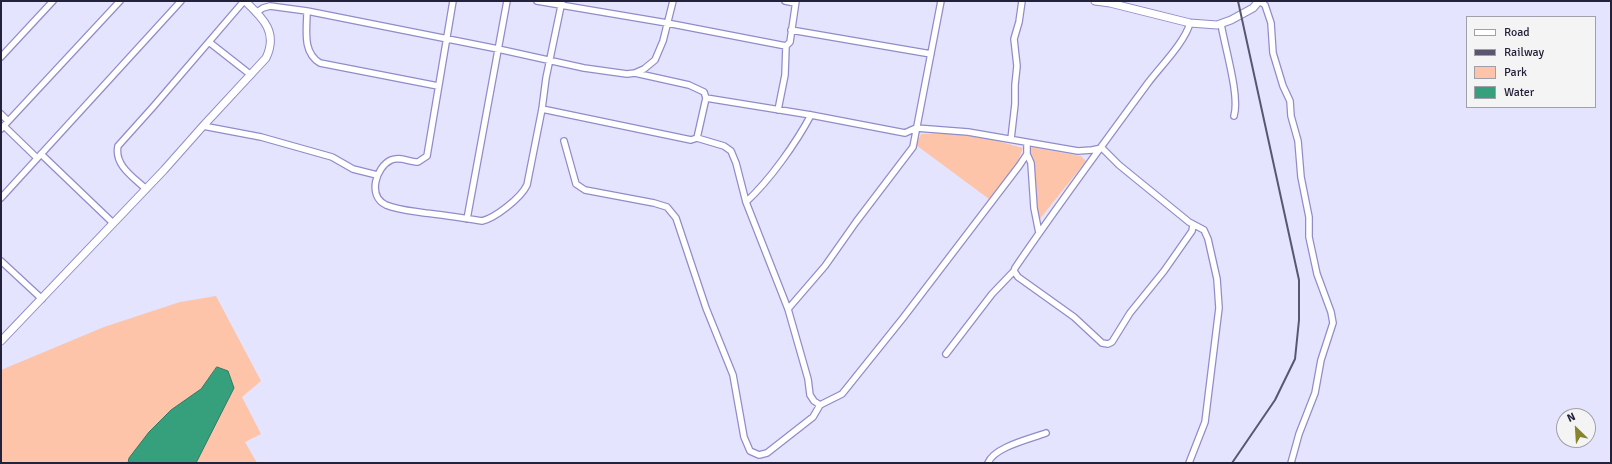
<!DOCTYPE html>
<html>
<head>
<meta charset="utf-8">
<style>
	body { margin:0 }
	#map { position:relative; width:1612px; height:464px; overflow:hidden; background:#e5e4fe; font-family:Signika,sans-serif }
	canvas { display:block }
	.frame { position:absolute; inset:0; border:2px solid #24223a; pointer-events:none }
	.legend { position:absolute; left:1466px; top:16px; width:130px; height:92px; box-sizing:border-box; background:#f4f4f4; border:1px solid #a1a0aa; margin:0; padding:5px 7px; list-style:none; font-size:12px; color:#24223a }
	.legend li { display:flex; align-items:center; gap:8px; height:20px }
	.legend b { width:20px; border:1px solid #a1a0aa }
	.north { position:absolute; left:1556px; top:408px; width:40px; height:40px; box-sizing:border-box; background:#f4f4f4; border:1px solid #a1a0aa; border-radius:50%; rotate:335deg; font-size:11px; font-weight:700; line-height:16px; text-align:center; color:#24223a }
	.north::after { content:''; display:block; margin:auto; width:14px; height:18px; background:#87842c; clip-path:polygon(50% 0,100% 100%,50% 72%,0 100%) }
</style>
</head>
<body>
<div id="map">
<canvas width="1612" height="464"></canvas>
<div class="frame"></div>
<ul class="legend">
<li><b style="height:5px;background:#fff"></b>Road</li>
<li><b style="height:5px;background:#58576f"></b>Railway</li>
<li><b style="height:11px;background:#fdc4a9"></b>Park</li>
<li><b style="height:11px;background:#36a07c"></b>Water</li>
</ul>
<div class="north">N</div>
</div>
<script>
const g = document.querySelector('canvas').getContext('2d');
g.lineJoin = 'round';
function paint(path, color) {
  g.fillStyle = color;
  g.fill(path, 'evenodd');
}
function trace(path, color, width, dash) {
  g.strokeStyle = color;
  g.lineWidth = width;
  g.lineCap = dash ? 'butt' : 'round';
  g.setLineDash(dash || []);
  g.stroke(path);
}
paint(new Path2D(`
	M950,133L994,140L1023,148L1017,163L989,199L916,145L921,134Z
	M1030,147L1081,156L1086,161L1039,220Z
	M216,296L261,381L242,397L261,434L245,442L257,463H1V370L104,327L180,302Z`), '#fdc4a9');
const water = new Path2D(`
	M217,367L228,371L234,388L196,463H128L129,458L149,432L171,410L201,389Z`);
paint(water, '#36a07c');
trace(water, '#317a68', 1);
const minor = new Path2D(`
	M453,1L427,156L418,162C409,162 400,156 391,160C376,167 367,196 386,205C398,210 412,211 425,213C444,215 463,218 482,221C495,218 521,198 527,185L542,109L546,78L562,1
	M537,1L667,23L786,46L790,42L796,1
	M785,1L795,3
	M1259,1L1265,5L1271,23L1273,53L1283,86L1290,101L1291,116L1298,141L1301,177L1309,217V237L1317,274L1331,312L1333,323L1321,360L1315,393L1299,434L1291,463
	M307,11C307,30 302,52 320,63L438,86
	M257,12L263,8L270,6L307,11L498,49L584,68L627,74L635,73L644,69L655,60L663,41L673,1
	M1190,23C1185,42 1160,67 1148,83C1103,144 1058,205 1015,268L1014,271L1018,277L1074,317L1102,343L1108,344L1112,342L1130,313L1164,271L1192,231L1193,225
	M1221,24C1225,48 1240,96 1234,116
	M791,30L931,54
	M209,42L251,75
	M1,57L53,1
	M706,98L811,115L905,133L916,128L968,132L1078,151L1092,150L1102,148L1119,165L1189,222L1204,230L1208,239L1217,279L1219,308L1205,422L1189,463
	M542,109L691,140L697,138L706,98L704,92L689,85L635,73
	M778,110L785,75L786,46
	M1,114L8,121
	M4,126L37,158
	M203,126L261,137L332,157L353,169L377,175
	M1,129L120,1
	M697,138L724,146L731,151L736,163L746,202L788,309L808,379L810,395L814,401L820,405L842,394L903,318L1019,166L1027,154V143
	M1011,139L1015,104V85L1017,66L1014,39L1019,22L1022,1
	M564,141L576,184L585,190L654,203L667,207L676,218L706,308L733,375L744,437L750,451L759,455L767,453L813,417L820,405
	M41,154L113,223
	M1027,154L1031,163L1034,208L1039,233
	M146,189C133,177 114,165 118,146L153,107L244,1
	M1,198L181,1
	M746,202C770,180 796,143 811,115
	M467,219L507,1
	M1,261L42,299
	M788,309L825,266L856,222L913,147L941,1
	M946,354L992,294L1014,271
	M988,463C994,447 1030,439 1046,433`);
const tertiary = new Path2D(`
	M1095,1L1110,3L1190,23L1217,25L1231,20L1253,8L1259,1
	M1,341L164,170L203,126L266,58C278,33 264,19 246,2L247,1`);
trace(minor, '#918cc9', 8);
trace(tertiary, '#918cc9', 9);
trace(minor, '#fff', 5.5);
trace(tertiary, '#fff', 7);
trace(new Path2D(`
	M1232,463L1275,400L1295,359L1299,320V280L1238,1`), '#58576f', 2);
</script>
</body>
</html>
